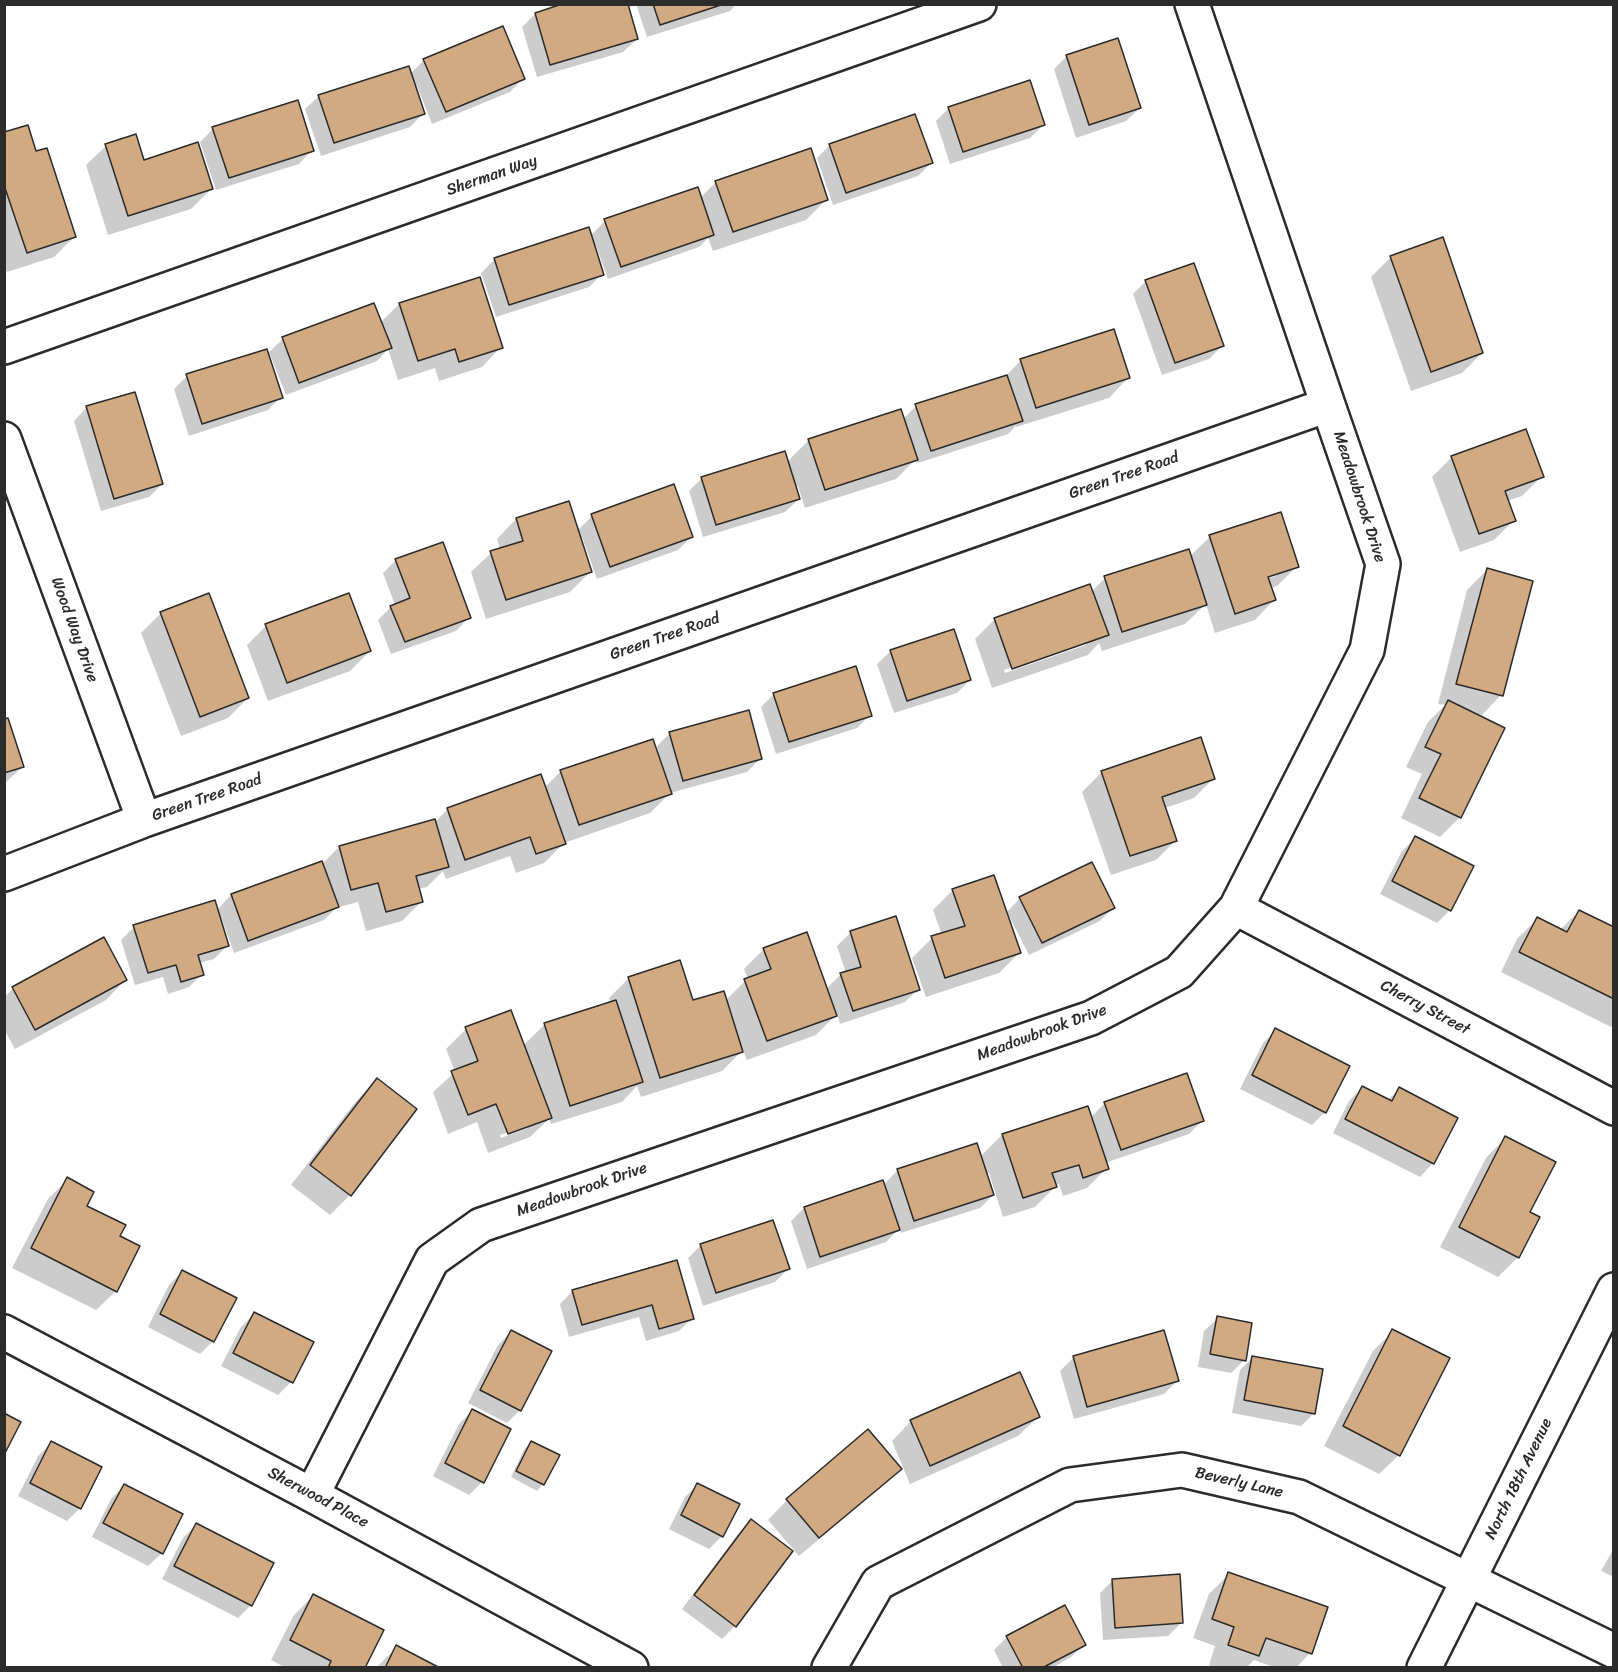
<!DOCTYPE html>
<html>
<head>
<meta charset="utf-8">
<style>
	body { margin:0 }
	#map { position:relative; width:1618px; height:1672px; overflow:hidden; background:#fff; font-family:Sriracha,sans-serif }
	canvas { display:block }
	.frame { position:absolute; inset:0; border:6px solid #2b2b2b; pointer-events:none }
</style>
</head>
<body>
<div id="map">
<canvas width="1618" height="1672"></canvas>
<div class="frame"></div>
</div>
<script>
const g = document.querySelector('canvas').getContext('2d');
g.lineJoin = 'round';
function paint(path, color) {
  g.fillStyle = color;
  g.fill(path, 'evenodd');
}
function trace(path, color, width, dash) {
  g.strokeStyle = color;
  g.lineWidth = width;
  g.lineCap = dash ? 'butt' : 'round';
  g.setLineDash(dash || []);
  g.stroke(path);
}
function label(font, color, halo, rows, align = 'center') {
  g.font = font + ' Sriracha,sans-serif';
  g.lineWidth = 4.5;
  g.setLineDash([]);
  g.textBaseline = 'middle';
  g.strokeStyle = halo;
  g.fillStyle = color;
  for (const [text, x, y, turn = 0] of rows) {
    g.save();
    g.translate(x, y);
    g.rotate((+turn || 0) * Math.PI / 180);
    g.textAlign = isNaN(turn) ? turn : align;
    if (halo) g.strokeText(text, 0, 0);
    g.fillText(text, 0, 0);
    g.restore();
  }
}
paint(new Path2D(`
	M636,4H736L730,11L647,37Z
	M535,14L637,39L623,52L537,77L522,27Z
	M1067,56L1140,108L1126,121L1076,138L1054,69Z
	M424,60L523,78L510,92L432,124L417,86L414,87L423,114L410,127L321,156L305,109L319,96L410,74Z
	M949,108L1043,125L1030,138L950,164L936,121Z
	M213,129L312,150L299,164L216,190L200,142Z
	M4,134L74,237L54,257L7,272L4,265Z
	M830,145L931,163L918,176L833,205L817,158Z
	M106,146L143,162L211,189L191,209L108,235L86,165Z
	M716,182L826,200L806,220L713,251L708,238L699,247L608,279L596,246L593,247L602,274L589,287L496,317L481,273L495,259L590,236L605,221L700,198Z
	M1391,257L1482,353L1462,373L1411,391L1371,277Z
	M1146,281L1222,346L1209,359L1162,375L1133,294Z
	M399,304L501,347L482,367L439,381L435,368L398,380L388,349L377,361L286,395L269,352L283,339L373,305L380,323Z
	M1021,360L1128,378L1109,398L1016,427V426L1008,434L918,463L916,459L896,479L805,508L798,486L795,487L799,499L785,512L703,537L689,491L702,478L787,462L809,440L903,419L916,406L1004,378Z
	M187,376L281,397L268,410L189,436L174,389Z
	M87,407L162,484L149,497L101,511L74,421Z
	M1452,457L1542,476L1522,496L1507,501L1514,520L1494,540L1460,552L1432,477Z
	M673,486L691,537L678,550L597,579L582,537L579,538L590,572L570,592L486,619L471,572L491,553L500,550L497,539L516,519L568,503L577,531L592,516Z
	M1210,537L1297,566L1277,586L1270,588L1274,600L1255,620L1215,633L1206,604L1185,624L1102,651L1099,643L1088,655L992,688L975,639L995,619L1092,591L1105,578L1188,551L1189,557ZM1276,573V576L1261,580ZM1086,642V645L1005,673L1004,670Z
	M396,560L469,617L456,631L391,654L378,620L391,607L395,605L383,573Z
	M1487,570L1501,695L1482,715L1475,714L1460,817L1440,837L1401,818L1422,774L1406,767L1428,722L1445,705L1438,704L1467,590Z
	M161,613L248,698L228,718L181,736L141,633Z
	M266,626L370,651L350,671L268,701L247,645Z
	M891,651L970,680L957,693L894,713L877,664Z
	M774,694L870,715L857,728L776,754L761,707Z
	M4,721L22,767L4,784Z
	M670,733L760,759L747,772L670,793L650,813L564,843L544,863L516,873L510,856L446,879L443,871L427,887L418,889L422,901L402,921L366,931L358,902L336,908L324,920L234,953L221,917L219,918L227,946L214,959L199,963L202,974L189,987L168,994L163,977L135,985L121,940L134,927L217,910L231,895L321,863V865L339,847L435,822L448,809L544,788L561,771L659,754L657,746Z
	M1102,772L1214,778L1194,798L1165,808L1176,840L1156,860L1111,875L1082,792Z
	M1415,838L1450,910L1437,923L1380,894L1402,851Z
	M953,890L1019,953L999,973L926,997L912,958L932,938L942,935L933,910Z
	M1020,898L1113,908L1100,921L1029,955L1007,912Z
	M1579,911L1614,928V1024L1611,1027L1501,972L1517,939L1537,919L1560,930Z
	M895,918L918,989L905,1002L840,1024L837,1014L816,1035L747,1060L743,1050L722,1071L641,1097L637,1086L622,1102L551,1124L549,1119L530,1137L488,1153L477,1122L448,1134L433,1092L455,1072L446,1049L466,1029L523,1046L544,1025L611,1003L609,998L629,978L692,1002L726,1000L745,981L748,979L744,969L764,949L826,989L841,974L846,973L837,946L850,933ZM528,1125V1128L501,1138L500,1135Z
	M103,939L125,980L106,1000L15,1049L4,1029V997L13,989Z
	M1276,1030L1325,1112L1312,1125L1240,1089L1263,1043Z
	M377,1080L350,1195L330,1215L291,1185L357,1100Z
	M1362,1088L1387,1101L1399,1089L1456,1118L1433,1163L1420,1177L1333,1133L1349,1101Z
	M1105,1103L1202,1121L1189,1134L1105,1163L1107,1168L1087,1188L1063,1196L1059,1184L1054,1185L1055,1187L1035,1207L1003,1217L989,1173L986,1174L993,1195L980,1208L901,1233L900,1228L886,1242L807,1269L791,1221L804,1208L883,1185L898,1170L980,1157L1002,1135L1090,1118Z
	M1505,1138L1528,1213L1518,1257L1498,1277L1440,1247L1486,1158Z
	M68,1179L85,1206L118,1237L116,1291L96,1310L12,1268L48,1199Z
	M701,1245L788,1269L775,1282L703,1306L688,1258Z
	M675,1261L692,1318L679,1331L646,1341L639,1317L569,1337L560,1304L573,1291Z
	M182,1272L213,1341L200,1354L148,1327L169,1285Z
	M254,1314L291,1382L278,1395L221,1366L241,1327Z
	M1218,1318L1244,1360L1231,1373L1198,1367L1204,1331Z
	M1393,1331L1399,1455L1379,1474L1324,1446L1373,1351Z
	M511,1332L520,1410L507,1423L468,1403L498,1345Z
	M1163,1332L1177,1381L1164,1394L1074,1419L1060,1371L1073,1358Z
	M1253,1357L1314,1413L1301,1426L1232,1413L1240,1370Z
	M472,1411L482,1482L469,1495L433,1476L459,1424Z
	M1038,1417L1018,1436L910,1484L892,1441L911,1421Z
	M531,1442L558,1456L543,1484L537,1491L511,1477L525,1448Z
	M51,1443L80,1508L67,1521L18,1496L38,1456Z
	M900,1468L880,1488L799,1556L768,1520L787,1500Z
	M698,1484L722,1536L709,1549L669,1529L685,1497Z
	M124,1486L162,1553L148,1566L92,1537L111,1499Z
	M751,1521L735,1626L722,1639L682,1609L738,1534Z
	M196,1525L251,1605L238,1618L162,1579L183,1538Z
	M1614,1548V1577L1601,1571Z
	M1229,1574L1310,1653L1296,1668H1276L1254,1660L1246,1668H1216L1209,1665L1215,1646L1193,1638L1209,1594Z
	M1113,1580L1181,1623L1168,1636L1103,1640L1100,1593Z
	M313,1596L363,1668H286L271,1660L294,1615Z
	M1007,1637L1084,1644L1071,1657L1052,1668H1003L994,1650Z
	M397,1647L437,1668H376Z`), '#0003');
const building = new Path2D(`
	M562,4H628L638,39L550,65L535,13Z
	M653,4H724L660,25Z
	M503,26L525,79L446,112L423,59Z
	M1118,38L1141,108L1089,125L1066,55Z
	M409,66L425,114L334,143L318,95Z
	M1030,80L1045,125L963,152L948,107Z
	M298,100L314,151L229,178L212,127Z
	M915,114L933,163L846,193L829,144Z
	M28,125L36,151L47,148L76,237L27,253L4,185V132Z
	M136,134L144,160L198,142L213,189L128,216L105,144Z
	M811,148L828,200L733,232L715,181Z
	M698,187L714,235L621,267L604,219Z
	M589,227L604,275L509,305L494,258Z
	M1443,237L1483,353L1431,372L1390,256Z
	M1194,263L1224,346L1175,363L1145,280Z
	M480,277L503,348L459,362L455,349L418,361L399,303Z
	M374,303L392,348L299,383L282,337Z
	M1114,329L1130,378L1036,408L1020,359Z
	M267,349L283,398L202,424L186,374Z
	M1007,375L1023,421L931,451L915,404Z
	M135,392L163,484L114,499L86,406Z
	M901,409L918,460L825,490L808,439Z
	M1526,429L1544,477L1505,491L1516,521L1479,534L1451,456Z
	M785,451L800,499L716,525L701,477Z
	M674,484L693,537L610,567L591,514Z
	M569,501L592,572L506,600L490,551L523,541L516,518Z
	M1281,512L1299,567L1268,577L1276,600L1235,614L1209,535Z
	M443,542L471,618L405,642L390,606L410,598L395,559Z
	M1189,549L1207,605L1122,632L1104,576Z
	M1487,568L1533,581L1503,696L1456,684Z
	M1090,584L1109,635L1012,669L994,618Z
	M209,593L249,698L200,717L160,612Z
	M349,593L371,651L287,683L265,624Z
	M954,629L971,680L907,701L890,650Z
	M856,666L872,716L789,742L773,693Z
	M1448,700L1505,728L1461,818L1419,798L1441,754L1425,747Z
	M749,710L762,759L683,781L669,732Z
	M8,718L24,767L4,773V719Z
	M1201,737L1215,779L1162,797L1177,841L1130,856L1101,771Z
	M653,739L672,794L579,825L560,770Z
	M541,774L566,844L536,854L530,837L465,860L447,808Z
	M435,819L449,867L416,876L423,902L386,912L378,883L351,890L339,846Z
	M1415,836L1474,866L1451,911L1392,881Z
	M322,861L339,907L248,941L231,894Z
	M1092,862L1115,908L1042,943L1019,897Z
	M994,875L1021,953L945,978L931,936L965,926L952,889Z
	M215,900L229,946L198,955L204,975L181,982L176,965L148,973L133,925Z
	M1579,910L1614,927V999L1519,952L1537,917L1567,932Z
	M896,916L920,990L853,1011L840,973L861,967L850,931Z
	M807,932L837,1016L767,1041L744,979L771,969L763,948Z
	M104,937L127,980L35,1030L12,987Z
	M680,960L693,1000L724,991L743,1052L660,1078L628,977Z
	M616,1000L643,1082L570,1106L544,1023Z
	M511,1010L552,1118L508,1134L496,1104L468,1115L451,1071L478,1061L465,1027Z
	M1275,1028L1350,1066L1326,1113L1252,1075Z
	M1187,1073L1204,1121L1121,1150L1104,1102Z
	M377,1078L417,1109L351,1196L310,1165Z
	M1362,1086L1392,1101L1399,1087L1458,1118L1434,1164L1345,1119Z
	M1088,1106L1109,1169L1083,1178L1079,1165L1052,1173L1057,1187L1023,1198L1002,1134Z
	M1505,1136L1556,1162L1530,1212L1540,1217L1519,1258L1459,1227Z
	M977,1143L994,1195L914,1221L897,1169Z
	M67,1177L94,1192L87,1206L126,1225L120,1236L140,1246L117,1292L31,1248Z
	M883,1180L900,1230L820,1257L804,1207Z
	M773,1220L790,1269L716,1293L700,1244Z
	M677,1260L694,1319L659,1329L652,1305L582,1325L572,1290Z
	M182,1270L237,1298L214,1342L160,1314Z
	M254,1312L314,1342L293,1383L233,1353Z
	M1217,1316L1252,1323L1246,1361L1210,1354Z
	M1392,1329L1450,1358L1400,1456L1343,1426Z
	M511,1330L552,1351L521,1411L480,1390Z
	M1164,1330L1179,1381L1087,1407L1073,1356Z
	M1252,1356L1323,1369L1315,1414L1244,1400Z
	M1020,1372L1040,1417L930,1466L910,1420Z
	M472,1409L511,1429L484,1483L445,1463Z
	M4,1413L21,1422L4,1455Z
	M868,1429L902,1469L819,1538L786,1499Z
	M51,1441L102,1467L81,1509L30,1483Z
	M531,1441L560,1455L544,1485L516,1471Z
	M697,1483L740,1504L723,1537L681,1515Z
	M124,1484L183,1514L163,1554L103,1523Z
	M751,1519L793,1551L736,1627L694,1595Z
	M196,1523L274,1563L252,1606L174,1566Z
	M1228,1572L1328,1607L1312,1654L1266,1638L1259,1656L1228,1645L1234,1627L1212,1619Z
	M1180,1574L1183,1623L1115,1628L1112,1579Z
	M313,1594L384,1630L365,1668H328L331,1661L290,1640Z
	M1065,1605L1086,1645L1042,1668H1023L1006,1636Z
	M396,1645L440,1668H385Z`);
paint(building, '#d1aa82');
trace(building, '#2b2b2b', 1.5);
const street = new Path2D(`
	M4,347L979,4
	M4,439L144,820
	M4,874L144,820L1328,405
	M1236,908L1614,1108
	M4,1332L312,1495L631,1668
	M312,1495L432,1260L481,1225L1091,1018L1179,972L1236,908L1367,650L1383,564L1328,405L1192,4
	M829,1668L878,1583L1070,1485L1182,1470L1299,1497L1614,1651`);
const secondary = new Path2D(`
	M1424,1668L1614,1290`);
trace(street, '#2b2b2b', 38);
trace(secondary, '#2b2b2b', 38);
trace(street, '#fff', 33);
trace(secondary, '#fff', 33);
label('16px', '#2b2b2b', '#fff', [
	["Sherman Way",492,176,-19],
	["Green Tree Road",1124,476,-19],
	["Meadowbrook Drive",1359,497,72],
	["Wood Way Drive",74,630,70],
	["Green Tree Road",665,637,-19],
	["Green Tree Road",207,798,-19],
	["Cherry Street",1425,1008,28],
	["Meadowbrook Drive",1042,1033,-20],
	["Meadowbrook Drive",582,1190,-19],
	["North 18th Avenue",1519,1479,-64],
	["Beverly Lane",1239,1483,13],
	["Sherwood Place",318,1498,28]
]);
</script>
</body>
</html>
